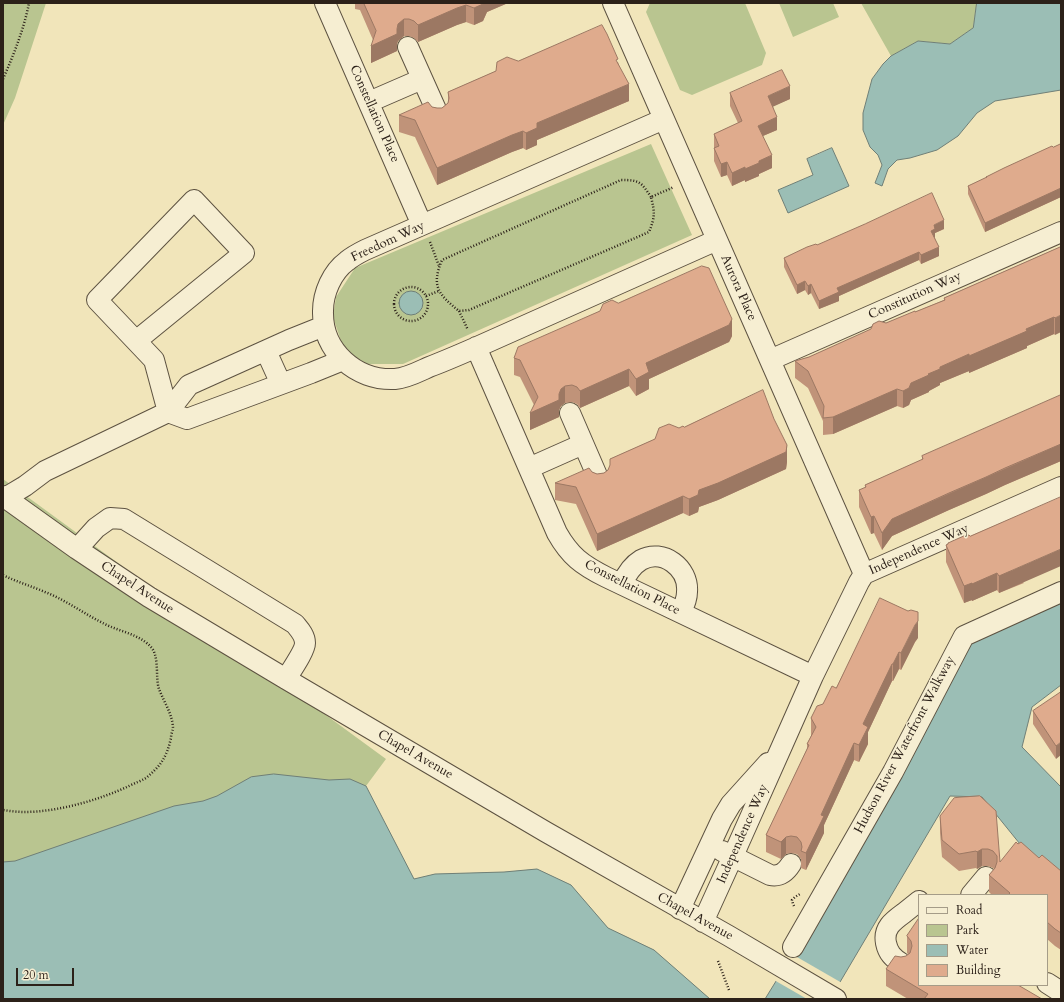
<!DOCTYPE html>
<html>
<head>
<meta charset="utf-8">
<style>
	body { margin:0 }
	#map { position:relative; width:1064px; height:1002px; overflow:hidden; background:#f1e5ba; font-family:Cardo,serif }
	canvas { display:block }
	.frame { position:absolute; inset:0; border:4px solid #2c2119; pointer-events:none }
	.legend { position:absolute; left:918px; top:894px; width:130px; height:92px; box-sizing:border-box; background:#f6eed2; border:1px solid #a59c88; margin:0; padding:5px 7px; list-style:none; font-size:12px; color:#2c2119 }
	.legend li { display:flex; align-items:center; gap:8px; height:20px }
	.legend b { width:20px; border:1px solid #a59c88 }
	.scale { position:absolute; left:16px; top:968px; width:58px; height:18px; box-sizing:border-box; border:2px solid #2c2119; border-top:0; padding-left:5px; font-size:12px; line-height:14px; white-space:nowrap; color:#2c2119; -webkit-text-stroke:3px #f6eed2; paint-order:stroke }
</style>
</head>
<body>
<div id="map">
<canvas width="1064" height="1002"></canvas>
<div class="frame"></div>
<ul class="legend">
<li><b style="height:5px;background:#f6eed2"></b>Road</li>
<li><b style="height:11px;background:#b9c590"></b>Park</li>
<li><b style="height:11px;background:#9bbeb5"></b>Water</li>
<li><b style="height:11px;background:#dfab8d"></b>Building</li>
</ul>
<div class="scale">20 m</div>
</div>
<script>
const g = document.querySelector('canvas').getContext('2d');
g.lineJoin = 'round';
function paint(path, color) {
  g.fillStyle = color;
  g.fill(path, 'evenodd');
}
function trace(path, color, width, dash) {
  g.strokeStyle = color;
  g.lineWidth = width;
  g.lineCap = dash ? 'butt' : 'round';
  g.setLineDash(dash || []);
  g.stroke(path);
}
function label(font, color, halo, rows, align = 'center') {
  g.font = font + ' Cardo,serif';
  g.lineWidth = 3;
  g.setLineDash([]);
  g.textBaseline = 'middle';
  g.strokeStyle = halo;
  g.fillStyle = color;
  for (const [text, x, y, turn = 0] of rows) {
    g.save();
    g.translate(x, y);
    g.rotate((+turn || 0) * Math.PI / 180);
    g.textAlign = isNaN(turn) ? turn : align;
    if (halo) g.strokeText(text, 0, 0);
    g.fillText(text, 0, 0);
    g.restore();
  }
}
paint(new Path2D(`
	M3,3H46L15,98L3,125Z
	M650,3H745L766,53L762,65L692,95L680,90L646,12Z
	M779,3H833L839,17L793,37Z
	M861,3H977L973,28L950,44L918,41L891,56Z
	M651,144L692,235L403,364H363L343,347L333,317L336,297L355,268Z
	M3,479L386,759L366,786L414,879L435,874L504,872L537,869L571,885L608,928L654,950L710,999H3Z`), '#b9c590');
const water = new Path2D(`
	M977,3H1061V90L995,101L977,113L958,136L937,150L910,158L897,160L888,169L882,186L875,183L882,165L878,155L870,147L863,130V113L872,79L883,64L891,56L918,41L950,44L973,28Z
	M832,148L849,186L788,213L778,190L813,175L807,159Z
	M399 303a12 12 0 1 1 24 0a12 12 0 1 1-24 0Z
	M1061,602V685L1032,707L1022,747L1061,787V882L1024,849L982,797L950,796L830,999H765L794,952L966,644Z
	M274,774L329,780L350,779L366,786L414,879L435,874L504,872L537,869L571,885L608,928L654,950L710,999H3V862L15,861L174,806L203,801L217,796L251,777Z`);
paint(water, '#9bbeb5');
trace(water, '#6f7f77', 1);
paint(new Path2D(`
	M790,953L842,983L832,999H807L774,980Z`), '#f1e5ba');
const minor = new Path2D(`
	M325,3L422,225
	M613,3L864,574
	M408,47L438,114
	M369,102L422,79
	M664,119L365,250C359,253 353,256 347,261C332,272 323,293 323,311C322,351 356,381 395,379C407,378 418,372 429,367C445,361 461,354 477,347C557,312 637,276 717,240
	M136,341L244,253L194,200L97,300L154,360L168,412
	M476,347L557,533C570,556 582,565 606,577L813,676
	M266,351L281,384
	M770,360L1061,232
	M168,412L187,419L311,373L343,360
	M570,413L599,480
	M529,468L583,444
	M3,496L77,549L149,597L286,679L546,832L729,936L836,999
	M5,498L25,486L45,471L168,412L189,385L289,340L324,326
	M77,549L96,528L110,518L124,519L295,624C299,629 305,635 305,643C305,651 290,672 286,679
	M622,584C626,575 631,566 641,560C663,548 689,568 687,592C687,599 684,606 681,612
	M722,851L770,875C780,877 786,872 791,864
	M971,895L986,877
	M680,909L722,819L731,804L768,763
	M703,922L733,856L782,746L813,676L859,582L864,574L1061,487
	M793,947L893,772L964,636L1061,592
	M901,963C893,958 888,953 886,943C883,928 893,921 904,913C909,909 914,905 919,901
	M1047,983L1061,992`);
trace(minor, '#5d5241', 22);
trace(new Path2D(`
	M3,79C14,54 24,29 29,3
	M651,197C641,182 640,180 621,180L442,260C431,286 438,294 459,311L469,310L649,232C655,217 655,213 651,197L674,187
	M430,242L439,266
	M394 304a17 17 0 1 1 34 0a17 17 0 1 1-34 0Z
	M426,296L439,291
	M459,311L468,330
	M3,575C17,582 31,586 45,592C68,601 87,616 109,626C123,632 139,635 150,646C160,655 155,677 159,689C164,702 173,715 173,729C172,732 171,735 171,738C167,756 161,766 146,778C141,781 135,783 129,786C99,800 58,812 24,812C17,812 10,811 3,810
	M794,906L793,904L792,900L795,897L800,894
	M718,961L729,990`), '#2c2119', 2.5, [1, 2]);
trace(minor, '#f6eed2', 20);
paint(new Path2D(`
	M355,3H508L487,12L483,21L474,25L466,22L457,25L418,42L414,38L409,36H404L398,41L397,44V51L371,63L373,40L360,10L355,9Z
	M518,61L618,62L629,101L537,140V145L526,150L523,148L512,152L437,185L415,137L399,132V115L432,107L437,108H442L448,103V92L496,71Z
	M730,93L790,99L773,106L777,130L763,136L772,168L759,174V176L745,182V180L732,186L727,175L721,177L714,161V134L738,123L730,106Z
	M1061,144V197L985,232L968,194V186L986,178V177Z
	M944,229L935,233V238L939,256L921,264L919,260L839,296V301L819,309L811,293L808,295L805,290L797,294L784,267V258L817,245Z
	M1060,247L1055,335L1054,334L1027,346V348L969,373V371L940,383V385L929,391V392L911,400L909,405L903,408L897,406L833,434L823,435V421L808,388L795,378V361L809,357L886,323L915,312L944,300V298Z
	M618,303L732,336L729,342L649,379V389L636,396L629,386L580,408L577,404L572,402L565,403L561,406L559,410V417L530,430L534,405L520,377L514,375V358L600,311Z
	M1061,395V461L1005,485L986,494L949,510L892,536L882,550L874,533L871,534L859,507V490L865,488V485L922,460V456Z
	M684,427L787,462L786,469L718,500L699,507L698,512L689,516L683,513L674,517L597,551L576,504L555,500V483L592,472L597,474L604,473L608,470L610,466V459L655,439L679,428Z
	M966,536H970L1024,583L999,593L997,590L972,601V600L964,603L946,562V545Z
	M918,638L915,642L901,670L899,669L893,681H892L868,732V744L859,762L854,760L824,825V833L806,870L801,868V859L797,854L791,853L786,854L781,859L766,852V835L807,749V744L811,736V718L836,688Z
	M1061,692L1056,759L1033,724V711Z
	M980,796L1000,862L1039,858L1061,871V950L1055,946L1047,939V895H992L989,892V875L994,869L993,868L988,866H982L977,869L976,868L959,871L942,857L940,833V816Z
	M919,918V985L1042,999H908L886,986V969L901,957L906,956L908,954L907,953V936Z`), '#c09379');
paint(new Path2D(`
	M483,3H508L487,12L483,21L474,25V8Z
	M466,5V22L457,25V8Z
	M457,8V25L418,42V25Z
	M404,19V36L398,41L397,44V51L371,63V46L397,29L398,24Z
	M629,84V101L537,140V145L526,150V133L537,123Z
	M790,86V99L768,109V96Z
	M777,117V130L758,138V126Z
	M523,131V148L512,152L437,185V168L512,135Z
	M772,155V168L759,174V176L745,182V169L759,161Z
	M727,162V175L721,177V164Z
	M745,167V180L732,186V173Z
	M1061,188V197L985,232V223Z
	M944,220V229L935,233V237L931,239V231L934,225Z
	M939,247V256L921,264V255Z
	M919,252V260L839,296V301L819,309V301L837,288Z
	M805,281V290L797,294V285Z
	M811,284V293L808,295V286Z
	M1061,315V332L1055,335V318Z
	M1054,317V334L1027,346V348L969,373V356L1026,329Z
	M732,319V336L729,342L649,379V389L636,396V379L646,363Z
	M969,354V371L940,383V385L929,391V392L911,400L909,405L903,408V391L911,383L928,374L940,367Z
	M629,369V386L580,408V391Z
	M565,386V403L561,406L559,410V417L530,430V413L559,394L561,389Z
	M897,389V406L833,434V417Z
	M1061,444V461L1005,485L986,494L949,510L892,536L882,550V533L892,519Z
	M787,445V462L786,469L718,500L699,507L698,512L689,516V499L699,490Z
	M683,496V513L674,517V500Z
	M674,500V517L597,551V534Z
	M874,516V533L871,534V517Z
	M1061,549V566L999,593V576Z
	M997,573V590L972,601V584Z
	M972,583V600L964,603V586Z
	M918,621V638L915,642L901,670V653L915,625Z
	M899,652V669L893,681V664Z
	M892,664V681L868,732V744L859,762V745L863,724Z
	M1061,742V755L1056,759V746Z
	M854,743V760L824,825V833L806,870V853L821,815Z
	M786,837V854L781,859V842Z
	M982,849V866L977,869V852Z`), '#9c7863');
const building = new Path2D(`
	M364,3H483V4L474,8L466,5L457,8L418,25L414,21L409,19H404L398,24L397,29V34L371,46L376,31Z
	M602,25L607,34L618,59L616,60L629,84L537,123V128L526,133L523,131L512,135L437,168L415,120L399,115L428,102L432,107L437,108H442L448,103L449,98L448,92L496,71L497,62L507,57L518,61Z
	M782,70L790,86L768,96L777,117L758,126L772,155L759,161V163L745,169V167L732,173L727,162L721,164L714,148L719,146L714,134L742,121L730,93Z
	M1061,144V188L985,223L968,186L987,177H986L1004,168L1052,146L1053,147Z
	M932,193L944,220L934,225L935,229L931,231L939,247L921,255L919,252L837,288L839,292L819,301L811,284L808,286L805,281L797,285L784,258L807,247L816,244L817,245L865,224Z
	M1061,244V315L1055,318L1054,317L1026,329L1027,331L969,356V354L940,367V369L928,374L929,375L911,383L909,388L903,391L897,389L833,417L823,418L824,406L808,371L795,361L809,357L871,329L873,324L879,321L886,323L915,311V312L945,300L944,298L1060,247Z
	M702,266L709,268L732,319L729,325L646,363L649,372L636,379L629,369L580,391L577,387L572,385L565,386L561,389L559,394V400L530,413L538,397L520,360L514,358L518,347L600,311L603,304L612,300L618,303Z
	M763,390L774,419L787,445L786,452L718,483L699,490L698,495L689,499L683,496L674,500L597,534L576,487L555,483L589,468L592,472L597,474L604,473L608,470L610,465V459L655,439L659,428L669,424L679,428L683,426L684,427Z
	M1061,395V444L1005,468L986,477L949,493L892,519L882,533L874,516L871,517L859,490L866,487L865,485L923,459L922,456Z
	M1061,497V549L999,576L997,573L972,584V583L964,586L946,545L948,544V543L966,535V536L969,535L970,536Z
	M880,598L908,611L911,610L918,612V621L915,625L901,653L899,652L893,664H892L863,724L868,727L859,745L854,743L821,815L824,816L806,853L801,851L802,847L801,842L797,837L791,836L786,837L781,842L766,835L809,745L807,744L816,727L811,718L817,706L823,704L832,686L836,688Z
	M1061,692V742L1056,746L1033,711Z
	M980,796L996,811L1000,862L1016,842L1018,844L1021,842L1039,858L1042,855L1061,871V878L1060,879L1061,880V933L1055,929L1047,922V895H1011L1009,894L1010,893L989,875L995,868L997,862V856L993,851L988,849H982L977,852L976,851L959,854L942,840L940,816L954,798Z
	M919,918V985H1018L1042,999H924L928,994L886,969L895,956L901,957L906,956L910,953L912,946L911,941L907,936Z`);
paint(building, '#dfab8d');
trace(building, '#9c7863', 1);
label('13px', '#2c2119', '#f6eed2', [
	["Constellation Place",374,114,66],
	["Freedom Way",388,242,-25],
	["Aurora Place",738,288,66],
	["Constitution Way",915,296,-24],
	["Independence Way",919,550,-24],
	["Chapel Avenue",137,588,33],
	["Constellation Place",632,588,27],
	["Hudson River Waterfront Walkway",905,745,-62],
	["Chapel Avenue",415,755,30],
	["Independence Way",743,834,-66],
	["Chapel Avenue",695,917,29]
]);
</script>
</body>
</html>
